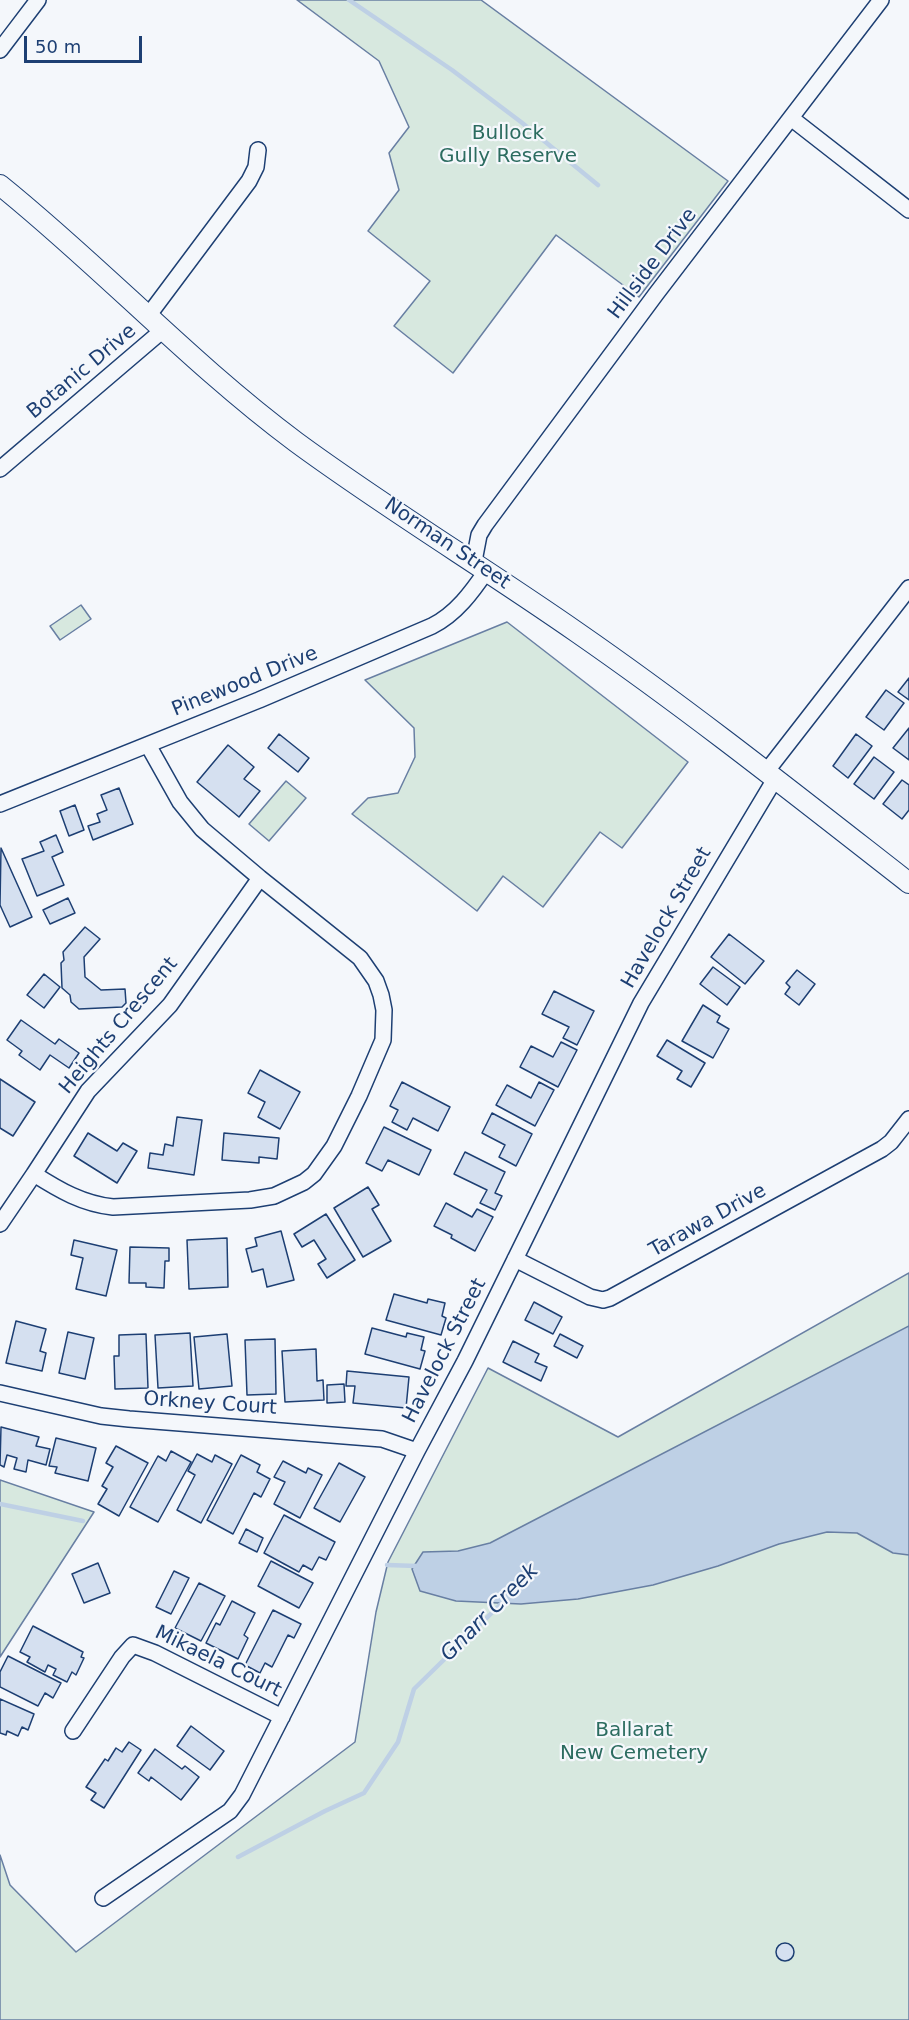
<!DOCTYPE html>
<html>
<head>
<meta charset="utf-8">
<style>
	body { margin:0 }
	#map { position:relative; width:909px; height:2020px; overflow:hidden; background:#f4f7fb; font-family:"DejaVu Sans",sans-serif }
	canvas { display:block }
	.scale { position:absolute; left:24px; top:36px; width:118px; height:27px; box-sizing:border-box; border:3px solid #1d3f73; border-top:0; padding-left:8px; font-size:18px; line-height:21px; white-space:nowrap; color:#1d3f73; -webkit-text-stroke:4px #f4f7fb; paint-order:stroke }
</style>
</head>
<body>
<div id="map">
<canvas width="909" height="2020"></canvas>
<div class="scale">50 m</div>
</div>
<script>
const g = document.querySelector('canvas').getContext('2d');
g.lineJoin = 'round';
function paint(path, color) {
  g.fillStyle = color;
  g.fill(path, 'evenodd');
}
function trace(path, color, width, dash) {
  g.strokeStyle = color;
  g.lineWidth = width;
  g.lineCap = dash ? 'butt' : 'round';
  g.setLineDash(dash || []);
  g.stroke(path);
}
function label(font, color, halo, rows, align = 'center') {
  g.font = font + ' "DejaVu Sans",sans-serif';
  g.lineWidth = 4.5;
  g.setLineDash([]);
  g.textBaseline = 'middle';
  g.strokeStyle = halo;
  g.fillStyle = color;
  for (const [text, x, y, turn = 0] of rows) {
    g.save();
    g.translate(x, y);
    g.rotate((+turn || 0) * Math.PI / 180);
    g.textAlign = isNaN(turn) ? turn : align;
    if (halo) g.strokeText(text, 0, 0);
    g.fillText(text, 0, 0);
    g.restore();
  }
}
const green = new Path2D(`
	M297,0H481L728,181L639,297L556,235L453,373L394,326L430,281L368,231L399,190L389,153L409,127L379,61Z
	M81,605L91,619L60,640L50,626Z
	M507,622L688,762L622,848L600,832L543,907L503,876L477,911L352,814L368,798L398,793L415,757L414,728L365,680Z
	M286,781L306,798L269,841L249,824Z
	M909,1273V2020H0V1855L10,1885L76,1952L355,1742L376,1612L388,1562L488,1368L618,1437Z
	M0,1480L94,1512L0,1657Z`);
paint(green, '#d7e8df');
trace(green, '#687fa3', 1.5);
const water = new Path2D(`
	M909,1326V1555L893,1553L857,1533L827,1532L779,1544L718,1566L653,1585L578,1599L521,1604L456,1601L420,1591L412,1569L423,1552L458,1551L490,1543Z`);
paint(water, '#bed0e5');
trace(water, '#687fa3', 1.5);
trace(new Path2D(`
	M349,0L452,70L521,122L598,185
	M0,1504L83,1521
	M387,1565L417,1566
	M238,1857L325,1811L364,1793L398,1742L414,1689L505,1600`), '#bed0e5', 4.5);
const building = new Path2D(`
	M909,678V700L898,692Z
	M886,690L904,703L884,730L866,717Z
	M909,728V760L893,748Z
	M279,734L309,758L298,772L268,748Z
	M856,734L872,746L848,778L833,766Z
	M228,745L254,767L244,779L260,791L239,817L197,782Z
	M874,757L894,772L874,799L854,784Z
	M902,780L909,785V810L902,819L883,804Z
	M119,788L133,824L93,840L88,826L100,822L97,814L107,810L101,795Z
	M75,805L84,830L69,836L60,811Z
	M56,835L63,852L52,857L64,885L37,896L22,859L44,851L40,842Z
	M1,848L32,917L10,927L0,905Z
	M68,898L75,913L50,924L43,910Z
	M85,927L100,939L84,957L85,977L101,990L125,989L126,1003L122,1007L79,1009L71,1002L70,995L62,988L61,963L64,960L63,952Z
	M729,934L764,961L745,984L711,957Z
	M713,967L740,987L727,1005L700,984Z
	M797,970L815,984L799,1005L785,994L790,987L786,983Z
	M44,974L60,987L44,1008L27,995Z
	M554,991L594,1011L577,1045L563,1038L569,1027L542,1014Z
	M703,1005L720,1016L717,1022L729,1029L713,1058L682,1041Z
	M21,1020L55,1044L59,1039L79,1053L69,1068L50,1055L40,1070L19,1055L22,1051L7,1040Z
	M667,1040L705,1063L691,1087L677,1079L682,1071L657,1056Z
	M561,1042L577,1050L558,1087L520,1067L531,1046L553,1057Z
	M260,1070L300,1092L280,1129L258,1117L265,1102L248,1093Z
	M0,1079L35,1102L13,1136L0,1128Z
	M402,1082L450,1107L438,1131L413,1118L407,1130L392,1122L398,1110L390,1106Z
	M539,1082L554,1090L535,1126L496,1105L507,1085L531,1098Z
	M492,1113L532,1134L516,1166L499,1157L505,1145L482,1133Z
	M177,1117L202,1120L194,1175L148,1168L150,1153L163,1155L165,1144L173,1146Z
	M384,1127L431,1150L419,1175L388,1160L382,1171L366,1163Z
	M88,1133L117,1151L123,1143L137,1151L117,1183L74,1156Z
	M224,1133L279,1138L277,1159L259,1157V1163L222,1160Z
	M465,1152L505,1172L495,1193L502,1196L495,1210L480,1203L487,1190L454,1174Z
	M368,1187L379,1205L372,1209L391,1241L363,1257L334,1208Z
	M446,1203L472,1217L477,1209L493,1217L475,1251L451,1238L452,1235L434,1226Z
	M326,1214L355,1260L327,1278L318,1264L326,1259L314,1240L302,1247L294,1234Z
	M281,1231L294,1280L267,1287L263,1269L252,1272L246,1249L257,1246L255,1238Z
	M227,1238L228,1287L189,1289L187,1240Z
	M74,1240L117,1250L106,1296L76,1289L83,1258L71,1255Z
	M130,1247L169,1248V1261H165L164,1288L146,1287V1283H129Z
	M394,1294L427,1303L428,1299L445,1303L442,1316L446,1318L441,1335L386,1320Z
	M534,1302L562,1317L553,1334L525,1320Z
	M16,1321L46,1329L40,1351L46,1353L42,1371L6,1363Z
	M372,1328L406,1337L407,1333L424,1337L421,1350L425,1351L420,1369L365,1354Z
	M68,1332L94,1338L85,1379L59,1373Z
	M190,1333L193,1386L158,1388L155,1335Z
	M146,1334L148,1388L115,1389L114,1356H119V1335Z
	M227,1334L232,1386L199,1389L194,1337Z
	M560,1334L583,1346L577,1358L554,1346Z
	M275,1339L276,1394L247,1395L245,1340Z
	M513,1341L539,1354L535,1362L547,1367L541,1381L503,1362Z
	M316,1349L317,1381L323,1380L324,1400L285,1402L282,1351Z
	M347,1371L409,1377L406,1408L353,1403L355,1386H346Z
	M344,1384L345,1402L327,1403V1385Z
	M1,1427L39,1437L36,1446L50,1449L46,1465L28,1460L26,1472L14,1469L17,1458L7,1455L4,1467L0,1465Z
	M56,1438L96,1448L88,1481L55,1473L57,1467L49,1466Z
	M116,1446L148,1463L119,1516L98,1504L107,1489L102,1486L113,1467L106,1463Z
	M171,1451L191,1462L158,1522L130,1507L158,1456L166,1461Z
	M197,1454L212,1462L215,1455L232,1464L201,1523L177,1510L195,1475L188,1471Z
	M241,1455L260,1465L257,1472L270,1479L261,1497L254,1493L233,1534L207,1520Z
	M283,1461L306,1473L308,1468L322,1475L300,1518L274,1504L285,1482L274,1477Z
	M339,1463L365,1477L340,1522L314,1508Z
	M284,1515L335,1542L326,1560L319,1557L312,1570L303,1565L299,1572L264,1553Z
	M246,1529L263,1538L257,1552L239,1543Z
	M271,1561L313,1583L299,1608L258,1586Z
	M98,1563L110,1593L84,1603L72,1574Z
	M174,1571L189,1578L171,1614L156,1607Z
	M199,1583L225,1596L201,1641L175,1628Z
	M232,1601L255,1613L244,1635L248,1638L238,1659L206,1643L216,1623L220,1625Z
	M273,1610L301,1624L294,1638L288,1635L272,1667L265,1663L260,1673L245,1665Z
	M33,1626L83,1652L81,1657L84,1658L76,1675L72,1672L67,1682L53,1675L56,1669L48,1665L45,1672L27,1662L30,1657L20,1652Z
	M8,1656L61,1683L53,1698L45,1693L38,1706L0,1687V1672Z
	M0,1699L34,1714L28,1730L22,1727L18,1736L7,1731L6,1735L0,1733Z
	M191,1726L224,1751L210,1770L177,1746Z
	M129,1742L141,1750L104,1808L91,1800L96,1793L86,1787L105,1759L108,1761L116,1748L122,1752Z
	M155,1749L182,1769L185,1766L199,1777L181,1800L151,1777L149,1781L138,1773Z
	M776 1952a9 9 0 1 1 18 0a9 9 0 1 1-18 0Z`);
paint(building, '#d5e0f0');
trace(building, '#1d3f73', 1.5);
const street = new Path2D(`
	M0,50L38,0
	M791,118L909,210
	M148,316L249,181L256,167L258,150
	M0,469L163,330
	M474,561L479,535L485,525L656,294L881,0
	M148,745L180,802L202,829L260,878L360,958L376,981L381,995L384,1010L383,1040L359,1096L334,1146L314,1174L304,1182L274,1196L250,1200L113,1207C83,1204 59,1190 34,1174L88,1091L170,1005L260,878
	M766,772L909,588
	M0,804L259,700L432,626C456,614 472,592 487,570
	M0,1224L34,1174
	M515,1259L590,1297L603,1300L610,1298L882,1149L891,1142L909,1119
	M0,1393L101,1416L129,1419L382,1439L417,1451
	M73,1731L122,1657L133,1645L155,1653L282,1717
	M103,1898L230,1811L242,1795L417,1451L465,1361L641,1003L775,779`);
const secondary = new Path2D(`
	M0,185C102,267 191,364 296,442C387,509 485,568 578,633C692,712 800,798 909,883`);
trace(street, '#1d3f73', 18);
trace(secondary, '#1d3f73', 22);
trace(street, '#f4f7fb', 15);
trace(secondary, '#f4f7fb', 20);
label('20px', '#2c6c60', '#f4f7fb', [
	["Bullock",508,134],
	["Gully Reserve",508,157],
	["Ballarat",634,1731],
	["New Cemetery",634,1754]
]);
label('20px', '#1d3f73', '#f4f7fb', [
	["Hillside Drive",653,264,-53],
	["Botanic Drive",82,372,-40],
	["Norman Street",447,544,34],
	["Pinewood Drive",245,682,-22],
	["Havelock Street",667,918,-60],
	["Heights Crescent",119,1026,-50],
	["Tarawa Drive",708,1221,-29],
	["Havelock Street",445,1351,-63],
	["Orkney Court",210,1404,4],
	["Mikaela Court",218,1662,26]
]);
label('italic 21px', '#1d3f73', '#f4f7fb', [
	["Gnarr Creek",490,1613,-45]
]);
</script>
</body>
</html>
